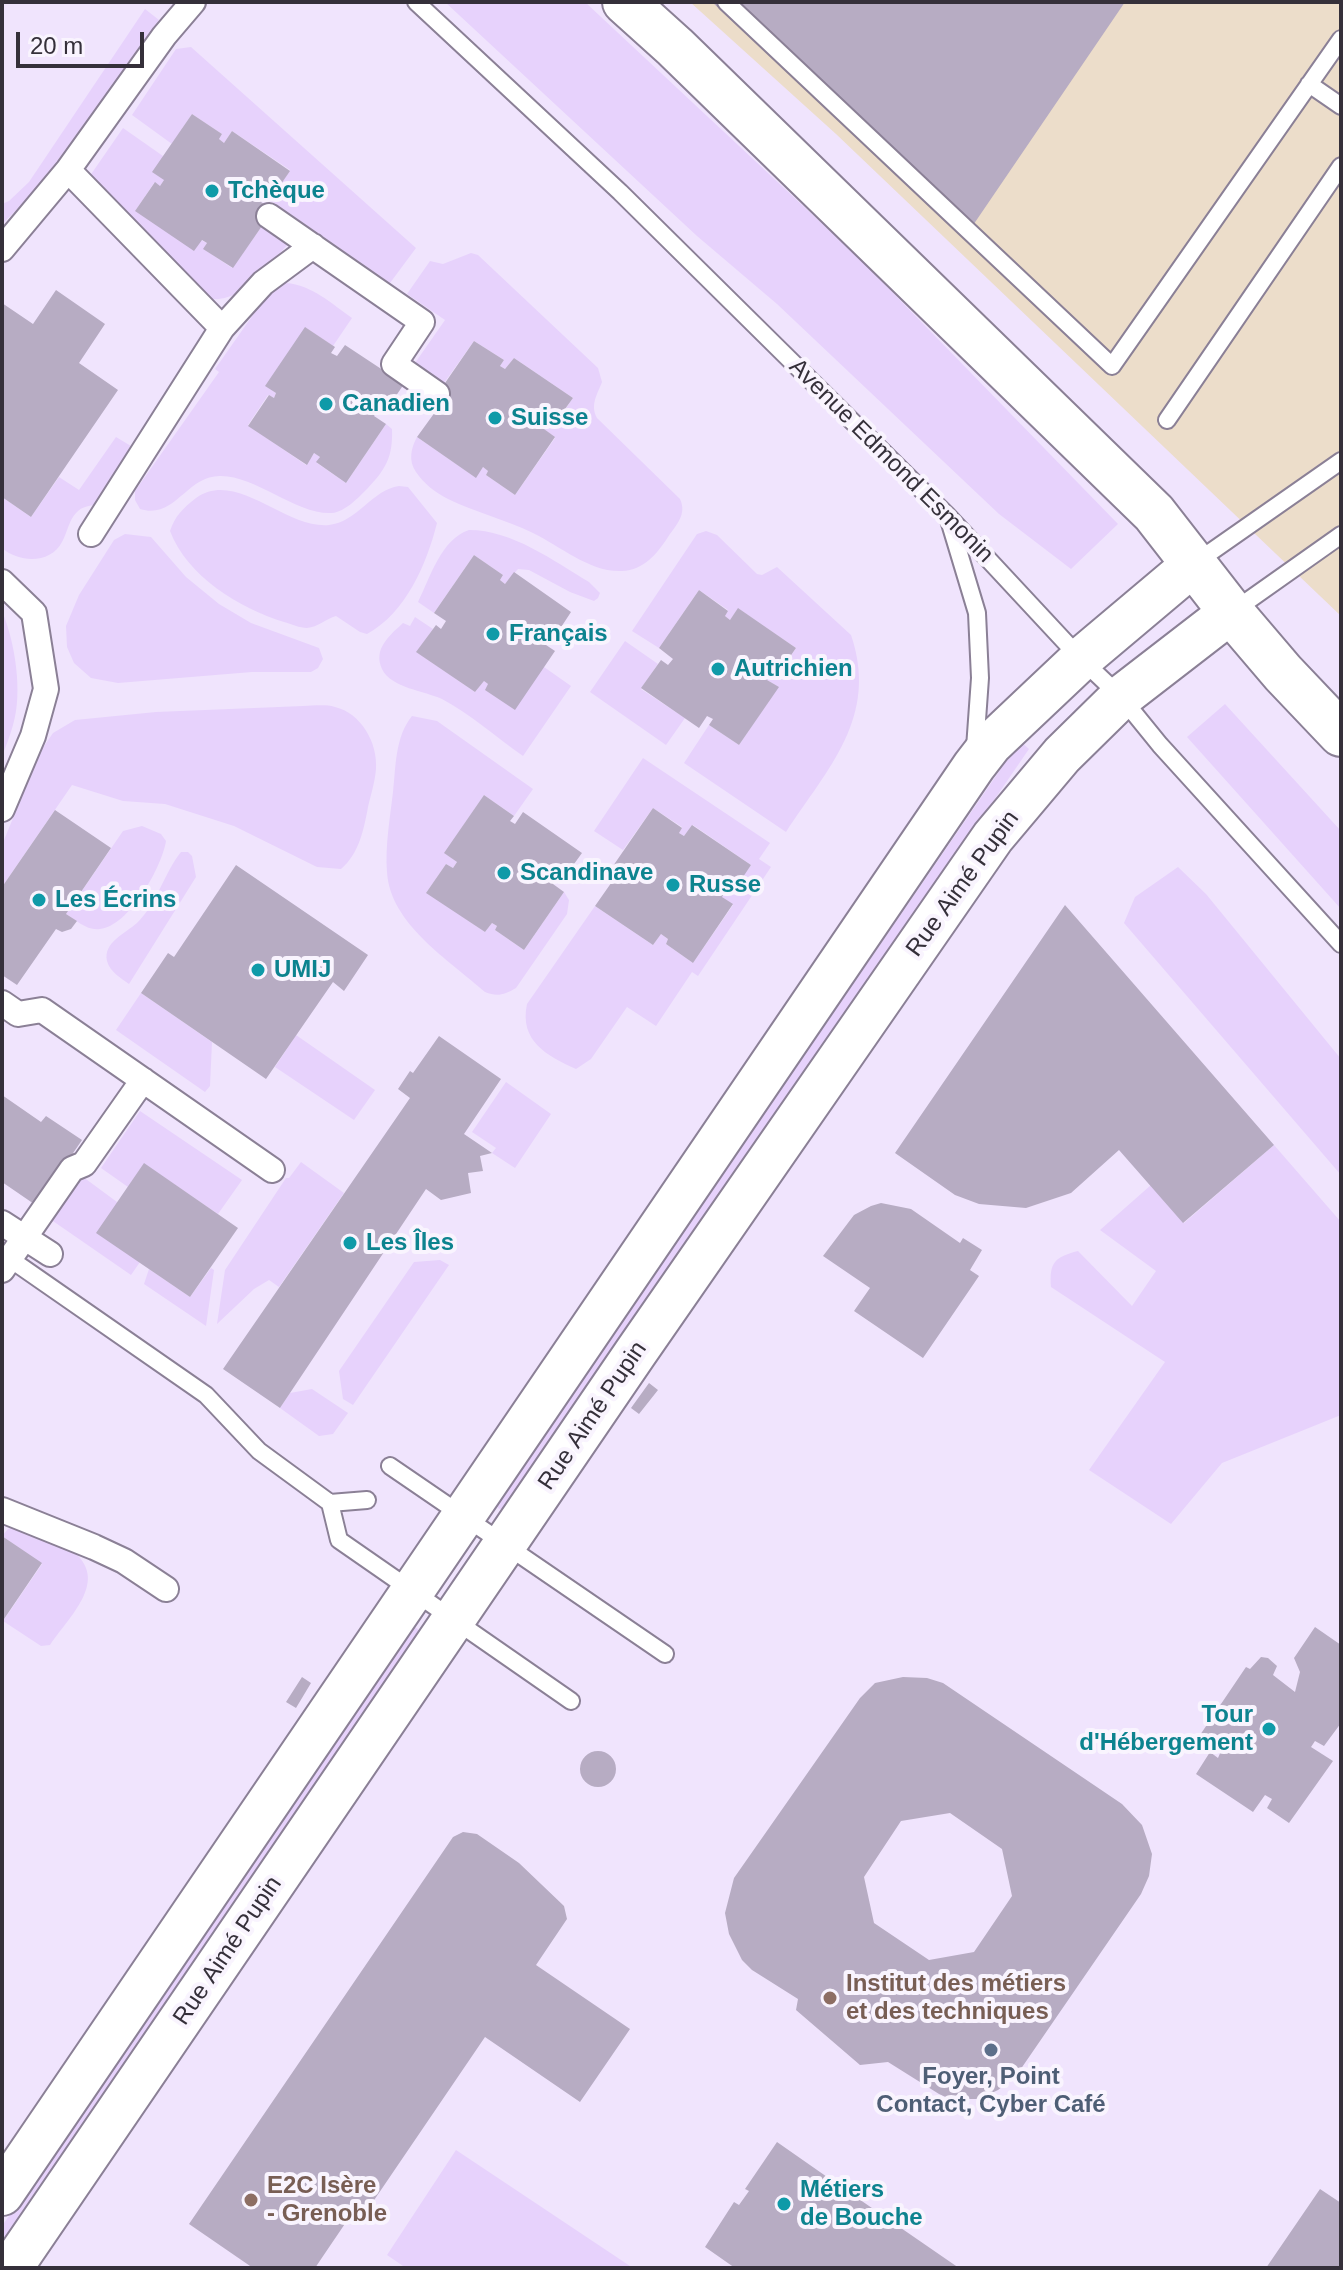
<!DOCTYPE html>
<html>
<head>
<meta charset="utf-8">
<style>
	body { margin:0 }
	#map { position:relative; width:1343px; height:2270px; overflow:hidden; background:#f0e4fd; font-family:Arial,sans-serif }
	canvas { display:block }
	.frame { position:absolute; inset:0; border:4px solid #35303a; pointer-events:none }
	.scale { position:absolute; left:16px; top:32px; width:128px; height:36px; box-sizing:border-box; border:4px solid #35303a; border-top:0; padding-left:10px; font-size:24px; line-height:28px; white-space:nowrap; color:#35303a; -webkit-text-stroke:6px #f9f4fe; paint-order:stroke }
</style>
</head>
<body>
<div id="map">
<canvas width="1343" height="2270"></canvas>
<div class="frame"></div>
<div class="scale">20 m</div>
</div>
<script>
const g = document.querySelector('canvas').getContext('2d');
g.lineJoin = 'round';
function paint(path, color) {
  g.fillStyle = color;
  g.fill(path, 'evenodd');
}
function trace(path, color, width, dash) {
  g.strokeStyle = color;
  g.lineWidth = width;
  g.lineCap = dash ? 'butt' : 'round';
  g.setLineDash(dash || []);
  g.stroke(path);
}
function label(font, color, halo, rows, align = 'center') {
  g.font = font + ' Arial,sans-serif';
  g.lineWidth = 8;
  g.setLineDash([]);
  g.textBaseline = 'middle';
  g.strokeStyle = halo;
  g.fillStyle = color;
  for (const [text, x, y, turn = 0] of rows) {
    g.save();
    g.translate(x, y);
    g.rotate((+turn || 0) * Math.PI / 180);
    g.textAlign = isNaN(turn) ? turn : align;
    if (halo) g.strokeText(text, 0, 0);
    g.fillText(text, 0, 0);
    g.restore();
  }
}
paint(new Path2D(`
	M690,2H1341V616L836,134Z`), '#ecddca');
paint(new Path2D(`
	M445,2H585L861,260L1118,524L1071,569L999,514L777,304L697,236Z
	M145,9L159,20L36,191L2,224V204L9,201L29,182Z
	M191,47L416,248L390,283L270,200L290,170L232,131L224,143L219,139L222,134L192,114L172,144L132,115L176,49Z
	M123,128L163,156L164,180L160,186L154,183L136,210L207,243L204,249L232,268L262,226L288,244C264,270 245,303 206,299L85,183Z
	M471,253L478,255L598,368L602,382C597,395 590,405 597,418L680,499C687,514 677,524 668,537C657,554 644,570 622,571C591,573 560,546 533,533C506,520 475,512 448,499C436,493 423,483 416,472C408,461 411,448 417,437L475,477L483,467L488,471L486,475L515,495L555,438L544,429L547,424L553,427L573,398L514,358L505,369L500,366L504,360L474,341L444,383L415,363L445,320L407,294L430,261L443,264Z
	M286,283C312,285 332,304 352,318L333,346L306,328L266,386L276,393L274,398L268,395L248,425L306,465L314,453L320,457L317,463L346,483L386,424L392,429C393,457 386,469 367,489C359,497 345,512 332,513C297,515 256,476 221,476C186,475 176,520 140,509L135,500V491L219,372L215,369L269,292Z
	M116,437L136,449L99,505C91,505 82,506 76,513C69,520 67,533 62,542C51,564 19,563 2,548V497L31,517L59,477L79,490Z
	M399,486L408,487L437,523C427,563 406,613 367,634L360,632L336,616C326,619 318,627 307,628C300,628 291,624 284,622C239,608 187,576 170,531C175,516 183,508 196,498C237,469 284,529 329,525C357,522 372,490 399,486Z
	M469,530C512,530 554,561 589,582L600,593L598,598L594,601L570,592L529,570L518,569L505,584L500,580L503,575L474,555L434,613L418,602C430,578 441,539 469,530Z
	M706,531L717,535L757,574L762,575L777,567L851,635C879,717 828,768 786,832L684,763L709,725L739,745L778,687L767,680L771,674L777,677L796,648L739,609L730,620L725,616L728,610L699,590L659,648L632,631L697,534Z
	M125,534L151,537L186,577L219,604L251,623L319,648L323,659L318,668L311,672H252L118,683L91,678L74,663L67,647L66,626L79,595L114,540Z
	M2,611C15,642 23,692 13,725C10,736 6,746 2,756Z
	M415,617L433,629L417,652L475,692L484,681L488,684L544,667L571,686L523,756C496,737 470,714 442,699C425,691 391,688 382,669C373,649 389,636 403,623L410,626Z
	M625,641L658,664L641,689L685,718L666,745L590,692Z
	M1225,704L1341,831V909L1187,737Z
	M303,706C313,706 325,704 335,707C361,713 378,743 376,769C375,782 371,794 368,807C364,829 359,854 341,869L317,867L234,826L165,804L123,801L72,785L2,887V845L40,752L53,733L75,720L156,712Z
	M412,716L437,721L533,789L514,816L484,795L445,853L457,862L453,868L446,864L427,892L485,932L492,923L497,926L495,930L524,950L564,892L569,900L567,914L516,988C504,995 497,997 485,992C449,960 390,924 387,872C385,846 390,818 393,792C396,766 395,737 412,716Z
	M1020,741L1029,749L508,1509L504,1511L498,1508L497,1502Z
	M643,758L770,843L759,859L771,867L698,976L692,972L656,1026L627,1007L591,1059L576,1069C547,1056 519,1041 527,1004L595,906L653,945L661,934L668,939L666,944L693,963L733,905L722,897L751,865L693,825L684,836L679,833L682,827L653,808L623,850L594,831Z
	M142,826L161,834L166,841C162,867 129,926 100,929C87,931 76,920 66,914L123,831Z
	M181,852H188L192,856L196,877L129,984C121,978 110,972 107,961C103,942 126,933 137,923C157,904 164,873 181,852Z
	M1178,867L1206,894L1341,1059V1175L1124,923L1135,897Z
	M141,993L212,1042L210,1086L205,1092L116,1030Z
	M296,1035L375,1090L354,1120L275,1067Z
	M506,1082L551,1114L515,1168L492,1153L496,1148L472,1132Z
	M140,1111L242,1180L218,1214L144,1164L128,1187L101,1168Z
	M1274,1145L1341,1222V1415L1222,1463L1171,1524L1089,1470L1165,1362L1051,1287C1049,1262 1055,1257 1078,1251L1132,1306L1156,1271L1100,1230L1151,1185L1184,1223Z
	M301,1162L344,1193L279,1287L269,1280L254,1289L217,1324L225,1270L286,1178H289Z
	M75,1171L117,1202L140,1262L131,1275L50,1219Z
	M440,1260L449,1265L353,1405L343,1399L339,1371L414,1262Z
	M211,1268L214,1270L206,1326L144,1284L149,1269L190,1297Z
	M312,1389L348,1413L333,1434L319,1436L280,1408L290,1393Z
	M16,1526C41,1530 47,1533 67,1547C113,1577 72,1613 50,1645L41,1646L3,1621L42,1564L2,1536L8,1529Z
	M415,1627L421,1632L2,2249V2226L411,1628Z
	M456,2150L633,2268H406L387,2255Z`), '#e7d2fc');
paint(new Path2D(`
	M712,2H1125L965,237Z
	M192,114L222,134L219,139L224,143L232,131L290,171L270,200L264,197L261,202L273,210L233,268L203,249L207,243L202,240L194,251L135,211L155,182L160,186L164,180L152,172Z
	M56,290L105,324L79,363L118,390L31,517L2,497V303L33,324Z
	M305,327L335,347L331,353L337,356L345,345L404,384L383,415L377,411L374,416L386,424L346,483L316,462L320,457L314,453L307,465L248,426L269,395L274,398L276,393L265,386Z
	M474,341L504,360L500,366L505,369L514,358L573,398L552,427L547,424L544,429L555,437L515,495L486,475L488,471L483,467L476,478L417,437L438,408L443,411L446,406L434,399Z
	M474,555L503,575L500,580L505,584L514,572L571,612L552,641L546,638L543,643L555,651L515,710L485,690L488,684L484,681L475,692L416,652L436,625L441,629L446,621L434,613Z
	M699,590L728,611L725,616L730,620L738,608L796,648L776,677L771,674L767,680L779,687L739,745L709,725L713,719L707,716L699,728L641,688L661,660L668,665L673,659L659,648Z
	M484,795L514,816L510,821L515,824L523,812L582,853L561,882L556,878L553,884L564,892L524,950L495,930L497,926L492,923L485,932L426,893L446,864L453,868L457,862L444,853Z
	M653,808L682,828L679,833L684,836L692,825L751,865L731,895L725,892L722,897L733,904L693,963L666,944L668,939L661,934L653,945L595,906L616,876L621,879L624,874L613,866Z
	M55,810L111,848L66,914L77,921L71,929L62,932L56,929L17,985L2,975V887Z
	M236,865L368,955L344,991L333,982L266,1079L141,993L168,953L174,957Z
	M1065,905L1274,1145L1183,1223L1119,1150L1071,1193L1026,1208L979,1204L955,1195L895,1153Z
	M439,1036L501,1079L464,1134L492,1153L480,1156L483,1171L468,1173L471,1193L441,1200L426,1189L280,1408L223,1369L410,1098L398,1089L410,1071L413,1073Z
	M2,1095L41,1122L46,1116L82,1140L37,1206L2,1182Z
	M144,1163L238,1228L190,1297L96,1233Z
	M881,1203L911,1209L960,1243L963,1238L982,1250L970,1270L979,1276L923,1358L854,1311L870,1288L823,1256L854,1215L871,1206Z
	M649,1383L658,1390L639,1414L631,1408Z
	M2,1536L42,1563L2,1622Z
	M1315,1627L1341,1645V1723L1324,1746L1315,1741L1311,1747L1333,1761L1289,1823L1267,1808L1272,1799L1265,1795L1253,1812L1196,1774L1210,1752L1218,1758L1221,1751L1200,1735L1246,1667L1250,1669L1261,1657L1268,1658L1277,1666L1273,1675L1295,1692L1300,1672L1294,1658Z
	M302,1677L311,1683L296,1708L286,1702Z
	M903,1677L927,1678L943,1683L1122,1804L1142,1825L1152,1854L1149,1876L1141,1894L1016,2076L998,2090L979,2099H950L939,2094L888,2062L860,2065L796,2010L798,1999L752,1970L742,1960L729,1934L725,1913L734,1878L860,1698L875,1683ZM950,1813L1002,1849L1012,1896L974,1952L929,1960L874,1923L864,1877L901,1821Z
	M580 1769a18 18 0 1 1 36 0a18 18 0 1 1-36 0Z
	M463,1832L477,1834L519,1863L564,1906L567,1919L536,1965L630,2029L580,2102L485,2037L366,2212L357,2206L315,2268H253L189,2224L453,1837Z
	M777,2142L840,2186L959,2268H735L705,2247L734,2202L739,2205L749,2191L745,2189Z
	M1320,2189L1341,2203V2268H1266Z`), '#b7acc3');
const service = new Path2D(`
	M416,2L620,192L947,515L1081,659L1121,697L1160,745L1341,944
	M726,2L1112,366L1341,39
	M1309,84L1341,106
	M1167,420L1341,166
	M949,520L977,613L980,678L975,748
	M1195,563L1341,461
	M1232,612L1341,535
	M3,1254L206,1395L259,1451L330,1503L367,1500
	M390,1466L665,1654
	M330,1503L339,1540L571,1701`);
const pedestrian = new Path2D(`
	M68,170L222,328
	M269,216L422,322L394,364L437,394
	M2,249L68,170L164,36L193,2
	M91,534L222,328L263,283L313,246
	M2,582L34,613L46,689L33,736L2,809
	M2,1003L18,1014L42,1010L272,1170
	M2,1223L50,1254
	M2,1270L72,1169L84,1164L143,1080
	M2,1510L94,1547L124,1561L166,1589`);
const tertiary = new Path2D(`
	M2,2194L974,766L991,744L1081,659L1195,563
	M11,2268L636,1352L993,837L1062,755L1121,697L1231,612`);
const secondary = new Path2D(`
	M625,2L675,47L1154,513L1231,612L1283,673L1341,734`);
trace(service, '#8b8096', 20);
trace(pedestrian, '#8b8096', 28);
trace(tertiary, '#8b8096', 46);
trace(secondary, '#8b8096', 48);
trace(service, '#fff', 16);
trace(pedestrian, '#fff', 24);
trace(tertiary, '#fff', 42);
trace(secondary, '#fff', 44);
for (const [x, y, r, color] of [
	[212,191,8,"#0f9aa8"],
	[326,404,8,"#0f9aa8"],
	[495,418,8,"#0f9aa8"],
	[493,634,8,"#0f9aa8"],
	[718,669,8,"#0f9aa8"],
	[504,873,8,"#0f9aa8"],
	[673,885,8,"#0f9aa8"],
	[39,900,8,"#0f9aa8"],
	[258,970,8,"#0f9aa8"],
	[350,1243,8,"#0f9aa8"],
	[1269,1729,8,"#0f9aa8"],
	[830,1998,8,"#8d6e63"],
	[991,2050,8,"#5c6f8a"],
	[251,2200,8,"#8d6e63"],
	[784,2204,8,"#0f9aa8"]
]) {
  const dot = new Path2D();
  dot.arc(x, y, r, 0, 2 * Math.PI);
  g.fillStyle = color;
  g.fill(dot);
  trace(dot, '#f9f4fe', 3);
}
label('bold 24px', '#0d838f', '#f9f4fe', [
	["Tchèque",228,191],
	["Canadien",342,404],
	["Suisse",511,418],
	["Français",509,634],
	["Autrichien",734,669],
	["Scandinave",520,873],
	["Russe",689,885],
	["Les Écrins",55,900],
	["UMIJ",274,970],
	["Les Îles",366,1243],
	["Tour",1253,1715,"right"],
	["d'Hébergement",1253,1743,"right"],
	["Métiers",800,2190],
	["de Bouche",800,2218]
], 'left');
label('24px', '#35303a', '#f9f4fe', [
	["Avenue Edmond Esmonin",891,461,45],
	["Rue Aimé Pupin",963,884,-54],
	["Rue Aimé Pupin",593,1416,-56],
	["Rue Aimé Pupin",228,1951,-56]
]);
label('bold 24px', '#785e54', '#f9f4fe', [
	["Institut des métiers",846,1984],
	["et des techniques",846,2012],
	["E2C Isère",267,2186],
	["- Grenoble",267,2214]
], 'left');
label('bold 24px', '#4e5e75', '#f9f4fe', [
	["Foyer, Point",991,2077],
	["Contact, Cyber Café",991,2105]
]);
</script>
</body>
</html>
